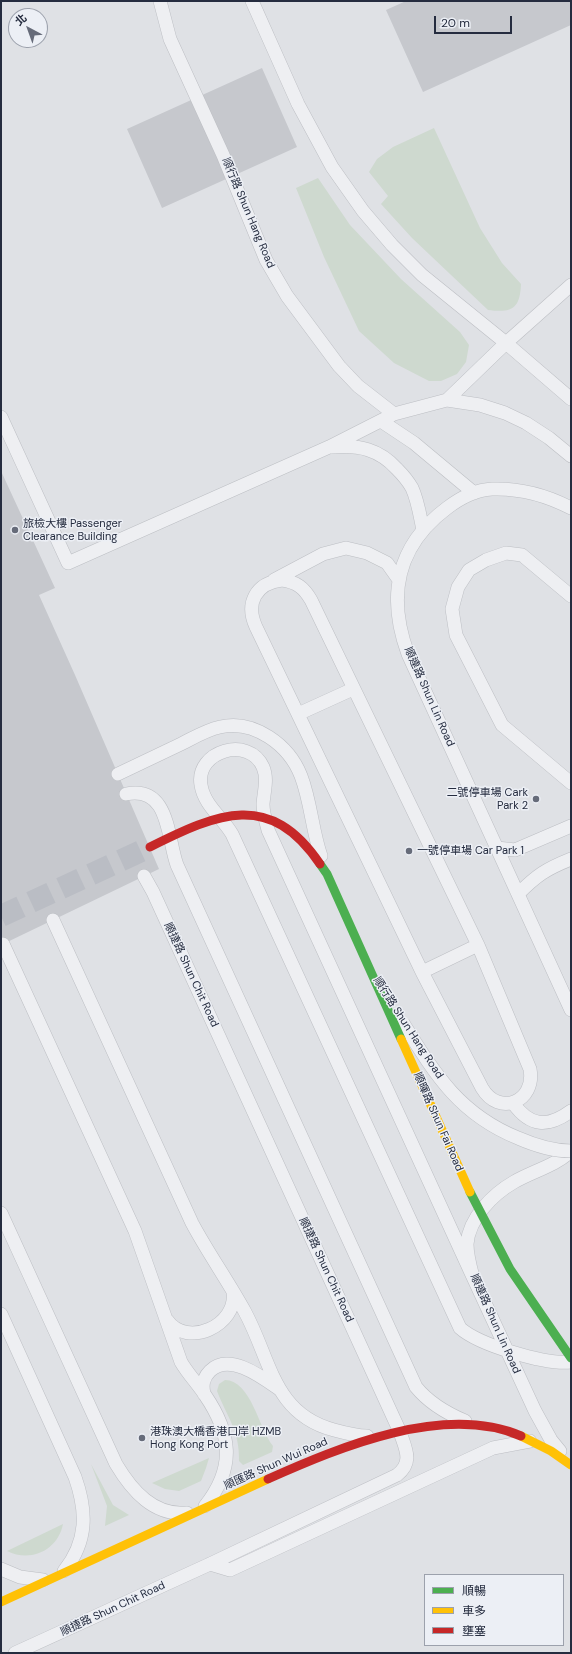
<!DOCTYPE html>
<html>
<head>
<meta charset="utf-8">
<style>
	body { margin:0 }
	#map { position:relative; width:572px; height:1654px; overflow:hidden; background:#dfe1e5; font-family:"DM Sans","Noto Sans TC",sans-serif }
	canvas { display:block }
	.frame { position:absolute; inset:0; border:2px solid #252c3f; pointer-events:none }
	.legend { position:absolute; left:424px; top:1574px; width:140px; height:72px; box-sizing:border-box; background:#eceff5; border:1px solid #9ca1ac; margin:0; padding:5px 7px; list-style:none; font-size:12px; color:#252c3f }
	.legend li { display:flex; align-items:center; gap:8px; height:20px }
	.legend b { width:20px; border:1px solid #9ca1ac }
	.north { position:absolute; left:8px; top:8px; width:40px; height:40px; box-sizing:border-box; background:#eceff5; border:1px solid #9ca1ac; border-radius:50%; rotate:319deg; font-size:11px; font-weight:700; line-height:16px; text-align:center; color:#252c3f }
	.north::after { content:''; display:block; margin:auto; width:14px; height:18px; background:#666b79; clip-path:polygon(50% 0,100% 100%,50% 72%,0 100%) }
	.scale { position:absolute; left:434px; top:16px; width:78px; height:18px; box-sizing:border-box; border:2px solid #252c3f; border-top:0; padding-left:5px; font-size:12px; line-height:14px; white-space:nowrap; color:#252c3f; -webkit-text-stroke:3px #eceff5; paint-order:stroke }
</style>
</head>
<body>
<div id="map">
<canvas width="572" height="1654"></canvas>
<div class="frame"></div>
<ul class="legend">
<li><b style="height:5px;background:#4caf50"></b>順暢</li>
<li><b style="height:5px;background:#ffc107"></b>車多</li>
<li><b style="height:5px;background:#c62828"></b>壅塞</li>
</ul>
<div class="north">北</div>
<div class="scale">20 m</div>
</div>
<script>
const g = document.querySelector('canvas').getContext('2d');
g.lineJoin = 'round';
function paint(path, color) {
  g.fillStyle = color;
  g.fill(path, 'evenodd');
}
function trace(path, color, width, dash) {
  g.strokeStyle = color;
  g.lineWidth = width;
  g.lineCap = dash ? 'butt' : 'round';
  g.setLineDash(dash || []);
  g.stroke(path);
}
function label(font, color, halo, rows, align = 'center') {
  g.font = font + ' "DM Sans","Noto Sans TC",sans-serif';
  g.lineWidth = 3;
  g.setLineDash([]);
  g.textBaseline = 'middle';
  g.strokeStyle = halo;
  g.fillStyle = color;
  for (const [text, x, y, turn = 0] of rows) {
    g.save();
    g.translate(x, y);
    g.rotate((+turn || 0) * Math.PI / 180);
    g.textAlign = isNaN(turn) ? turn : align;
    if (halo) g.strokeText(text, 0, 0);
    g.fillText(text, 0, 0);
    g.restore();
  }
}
paint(new Path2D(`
	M434,128L480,228L502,263L521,284C520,309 512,313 488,310L412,238L381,204L388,196L369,172L377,159L393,147Z
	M318,178L350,225L401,279L460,332L469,345L466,362L457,374L441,381H429L394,363L359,331L324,257L296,188Z
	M225,1380C251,1380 259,1429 273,1446L272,1452L243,1465L239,1461C240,1431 227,1417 217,1391L219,1384Z
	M209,1458L206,1468L201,1481L179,1491L165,1489L152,1483Z
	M91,1464L113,1505L129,1515L105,1526L107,1506Z
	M63,1524C58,1550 31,1563 7,1551Z`), '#ced9cf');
paint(new Path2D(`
	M406,1H571V25L423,92L386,10Z
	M262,68L297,147L162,208L127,129Z
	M1,471L55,588L39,595L75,675L159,869L1,945Z`), '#c6c8cd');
trace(new Path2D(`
	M1,916L150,847`), '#babdc4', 22, [22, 11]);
const lane = new Path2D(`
	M160,1L170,39L223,155L266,260L287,296L339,366L358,386L394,414L447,400L480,405L505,413L526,423L549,438L571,456
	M252,1L298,104L332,167L363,211L392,245L422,275L506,343L571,399
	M447,400L506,343L571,285
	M1,417L68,563L329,447L394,414
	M381,421L414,443L474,493
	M333,447C359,445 379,449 397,469C402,474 408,481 412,488C418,501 420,516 423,530
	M571,508C546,495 520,488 492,489C475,490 460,498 447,508C396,546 387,597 408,654L571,1010
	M274,580L323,554L346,548L367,553L387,563L399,580
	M282,580C297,582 304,588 311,600L478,945L530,1069C536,1102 499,1117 482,1088L422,972L256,627C245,603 256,583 282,580Z
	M571,596L522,555L506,553L486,560L469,570L458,587L452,609L456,635L502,725L571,783
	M298,714L353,689
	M118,774C139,764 160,754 181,744C193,738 206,730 220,727C254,719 289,745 301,776C311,802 312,830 321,856
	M126,794C170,785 167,838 177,865L416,1387C429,1403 446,1413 465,1421
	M497,848L515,850L571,826
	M518,894C537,875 546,869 571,859
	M53,920L192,1223C208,1253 228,1281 245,1312C271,1360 273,1414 334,1430C345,1433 356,1436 367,1436
	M3,944L135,1231L181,1362C188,1374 197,1383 205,1395C231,1433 236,1467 205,1506
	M422,972L478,945
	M513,1103C530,1127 548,1128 571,1111
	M1,1213L116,1464C132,1491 154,1516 187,1513
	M473,1277L268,830C266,822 263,813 263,804C264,791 268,779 263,767C249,735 195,751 201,785C204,805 222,817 232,834L460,1328C479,1345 546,1365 571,1362
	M1,1314L75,1477C87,1511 88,1541 64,1571
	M167,1320C187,1349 238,1325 233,1292
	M204,1394C202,1385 203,1378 210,1371C229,1352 262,1377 279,1389
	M560,1451L551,1440L535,1411L473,1277C470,1266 467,1255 467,1244C469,1218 493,1194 514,1182C533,1171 555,1166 571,1151
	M210,1564L230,1570L493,1448L530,1441
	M1,1569L20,1577L43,1580
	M15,1653L210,1564L397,1475C414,1462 405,1448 400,1432L153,892L144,876`);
trace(lane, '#bcbec3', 14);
trace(lane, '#eeeff2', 13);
trace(new Path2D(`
	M521,1436L551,1451L571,1465
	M1,1602L268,1479`), '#ffc107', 9);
trace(new Path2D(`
	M268,1479C340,1447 444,1403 521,1436`), '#c62828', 9);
const laneBridge = new Path2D(`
	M403,1023C435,1074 459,1114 518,1138C534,1145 553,1151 571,1151`);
trace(laneBridge, '#bcbec3', 14, []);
trace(laneBridge, '#eeeff2', 13);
trace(new Path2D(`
	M320,864L327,874L401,1039
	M470,1192L510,1269L571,1358`), '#4caf50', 9);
trace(new Path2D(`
	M401,1039L470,1192`), '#ffc107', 9);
trace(new Path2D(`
	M150,847C218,813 270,790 320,864`), '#c62828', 9);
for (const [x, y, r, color] of [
	[15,530,4,"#666b79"],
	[536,799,4,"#666b79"],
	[409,851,4,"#666b79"],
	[142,1438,4,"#666b79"]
]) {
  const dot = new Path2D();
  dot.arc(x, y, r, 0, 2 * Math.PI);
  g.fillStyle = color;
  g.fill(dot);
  trace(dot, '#eceff5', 1.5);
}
label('11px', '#252c3f', '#eceff5', [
	["順行路 Shun Hang Road",248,213,67],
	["順連路 Shun Lin Road",429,697,66],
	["順捷路 Shun Chit Road",191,975,65],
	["順行路 Shun Hang Road",408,1028,57],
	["順暉路 Shun Fai Road",438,1122,66],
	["順捷路 Shun Chit Road",326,1270,65],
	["順連路 Shun Lin Road",495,1324,66],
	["順匯路 Shun Wui Road",276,1464,-24],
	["順捷路 Shun Chit Road",113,1609,-25]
]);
label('11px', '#252c3f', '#eceff5', [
	["旅檢大樓 Passenger",23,524],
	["Clearance Building",23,537],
	["二號停車場 Cark",528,793,"right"],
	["Park 2",528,806,"right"],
	["一號停車場 Car Park 1",417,851],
	["港珠澳大橋香港口岸 HZMB",150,1432],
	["Hong Kong Port",150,1445]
], 'left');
</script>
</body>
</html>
